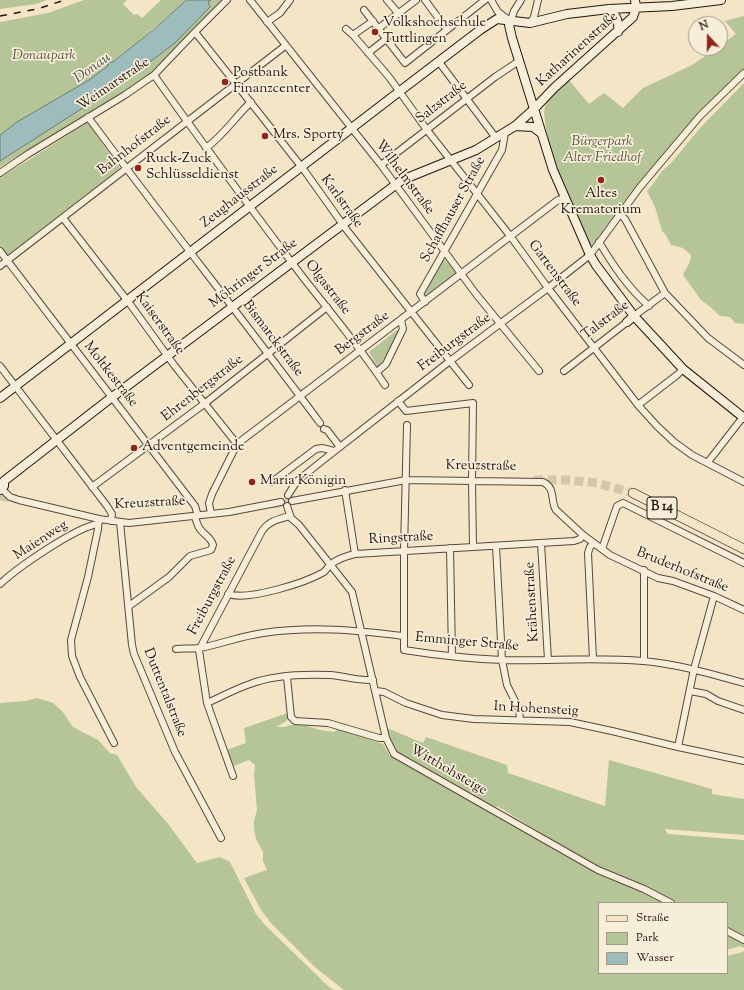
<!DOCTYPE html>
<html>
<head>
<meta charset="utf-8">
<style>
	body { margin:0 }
	#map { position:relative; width:744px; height:990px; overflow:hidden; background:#f3e5c6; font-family:"Sorts Mill Goudy",serif }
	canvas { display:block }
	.legend { position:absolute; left:598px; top:902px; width:130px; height:72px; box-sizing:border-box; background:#f7eeda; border:1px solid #a29789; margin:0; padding:5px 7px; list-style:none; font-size:12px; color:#23150f }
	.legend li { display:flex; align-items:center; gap:8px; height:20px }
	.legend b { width:20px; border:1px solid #a29789 }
	.north { position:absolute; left:688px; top:16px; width:40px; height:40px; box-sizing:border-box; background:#f7eeda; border:1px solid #a29789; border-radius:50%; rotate:339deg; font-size:11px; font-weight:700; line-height:16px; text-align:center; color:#23150f }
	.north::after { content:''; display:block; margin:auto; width:14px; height:18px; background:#8f2418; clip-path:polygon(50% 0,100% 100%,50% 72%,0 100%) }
</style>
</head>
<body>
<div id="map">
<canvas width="744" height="990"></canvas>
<ul class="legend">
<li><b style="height:5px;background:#f3e5c6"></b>Straße</li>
<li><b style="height:11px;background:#b6c598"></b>Park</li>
<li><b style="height:11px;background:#9dbdbc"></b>Wasser</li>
</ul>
<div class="north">N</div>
</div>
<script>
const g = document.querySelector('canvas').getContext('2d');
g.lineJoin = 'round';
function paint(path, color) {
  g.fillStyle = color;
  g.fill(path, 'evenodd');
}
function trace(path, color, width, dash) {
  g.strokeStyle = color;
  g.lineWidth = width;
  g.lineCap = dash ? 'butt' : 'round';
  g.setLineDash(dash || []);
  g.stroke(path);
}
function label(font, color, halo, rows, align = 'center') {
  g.font = font + ' "Sorts Mill Goudy",serif';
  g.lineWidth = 3.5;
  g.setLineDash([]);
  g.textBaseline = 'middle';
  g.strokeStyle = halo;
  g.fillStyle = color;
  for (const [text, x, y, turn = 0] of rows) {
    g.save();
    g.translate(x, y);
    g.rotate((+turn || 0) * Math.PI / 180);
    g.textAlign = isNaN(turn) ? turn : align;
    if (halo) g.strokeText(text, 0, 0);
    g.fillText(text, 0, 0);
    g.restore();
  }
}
paint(new Path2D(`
	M0,0H47L36,4L0,9Z
	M84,0H127L123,4L134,15L137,14L142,18L161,0H187L126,52L89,80L17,122L0,135V22L48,13Z
	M211,0H224L152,74L0,167V161L125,81L175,43L209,7L208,2Z
	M744,16V69L703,110L638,183L593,244L590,245L578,215L558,174L551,152L546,129L544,113L545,106L549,99L569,80L589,104L604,93L623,108L643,88L692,65L717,48H720V46L736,34L725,21Z
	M744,83V324L735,323L730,317L720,316L708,305L701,300L683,275C686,267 691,264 691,255L683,248L671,245L666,235L662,231L655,207L647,191L656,180L661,172L671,163L701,127Z
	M90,121L93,126L91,127L120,168L7,256L0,247V178Z
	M442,260H445L449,263L456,273L425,296L424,295Z
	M397,330L399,332L388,354L378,367L369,352Z
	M37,698L53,703L62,711L73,727L98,740L110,753L117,755L136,787L169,825L197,863L220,857L230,862L256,914L265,925L329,987L334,990H0V703L26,701Z
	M288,713L289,717L286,721L277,727H284L295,724L304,725L320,730L334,732L338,729L383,744L390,756L397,759L402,757C392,749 390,740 387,728L423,743L426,737L507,765L508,773L605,806L609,760L712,789V794L744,799V835L665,829L668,834L744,840V948L740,946L727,950V903H599V973H727V956L743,952L744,950V990H344L316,968L271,923L261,910L244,878L267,870L263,861V852L256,839L254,829V821L257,810L254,774L255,765L249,760L231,767L226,750L246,743L244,728ZM466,792L492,806L499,807L539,832L522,831L480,806Z`), '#b6c598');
const water = new Path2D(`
	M187,0H211L208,2L210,7L175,43L125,81L0,161V135L17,122L89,80L109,65L106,64L107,62H113L152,31Z`);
paint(water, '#9dbdbc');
trace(water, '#6c7a77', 1);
trace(new Path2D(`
	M534,480H568L597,483L633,493
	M0,496L17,499
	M272,504L301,499`), '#d4c6ab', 9, [9, 4.5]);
const street = new Path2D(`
	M250,0L381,165L476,294L539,371
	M387,0L398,13
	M425,0L447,30
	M491,0L498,12L509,20
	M364,10L405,63L485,0
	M511,20L514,11L521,0
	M267,22L280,13L290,0
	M530,23L534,17L538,0
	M379,28L416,0
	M346,29L353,35L389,77L427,130L511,237L548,288L638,405L657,426L674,442L692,455L744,482
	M195,32L304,170L346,229L469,385
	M353,35L373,21
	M368,53L386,39
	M439,62L496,138
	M154,75C202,143 252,210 302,276C330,312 360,347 385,385
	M88,117C164,220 244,320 320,423
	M206,148C224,135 235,117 251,102
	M381,165L495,77L519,61
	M0,173L28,154L125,95L154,75L195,32L227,0
	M620,214L625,219L665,293L708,338L744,365
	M63,218L130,304L174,365L237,444
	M599,242C613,265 628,288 649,306
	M0,251L195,506L198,516
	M0,266L285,46
	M425,302L420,294L502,150L505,133
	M634,316L665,293
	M0,366L107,506L112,514L111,521
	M564,371L627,322
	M377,372L386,364L403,329L401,320
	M398,401L406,411L473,403L472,481L473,547
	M638,405L677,375L683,369
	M407,425L404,551V650C437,655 471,659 504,660C550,661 597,657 643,661C678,664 711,674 744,683
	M324,429L327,430L340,447
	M708,462L743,417
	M272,482L316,449L322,448L334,451
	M92,487L204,404L327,307
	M2,489L10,497L19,500L99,519L129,523L229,512L281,502
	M345,490L355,554
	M288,495L297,481L327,457L450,361L548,288L590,255L640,187L700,116L744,73
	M292,501L406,480L543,482C556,488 550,501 556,510L583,535L610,555L658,578L673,581L714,596L744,610
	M287,506L291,518L299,525L352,592L386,738L394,754L598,870L644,889L671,903
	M211,514L209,503L212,494L237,444L558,200L565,198
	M99,519L98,529L88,577L71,640L72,656L80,677L114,743
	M120,522L132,645L134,654L175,752L221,838
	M541,543L548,660
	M496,546L502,660L507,685L519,709L520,720
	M450,548L452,656
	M602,549L617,506L623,503L744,563
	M0,584C17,568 76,527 98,524
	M228,594C248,601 305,583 324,572C326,570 328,567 330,565C337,559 346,556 355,554L574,541L580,539L583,535
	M129,606L169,577L190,556L211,550L213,545C211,537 204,535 200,529C197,525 196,520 195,516
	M176,649C184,648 192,649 200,648C221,644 241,636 263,633C311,626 356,630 403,636
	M593,659L588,553L590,547L594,543
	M644,661V570
	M287,677L291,717L295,721L328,723L379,738H386
	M376,691L384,692L406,703L442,715L474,719L570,722L612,731L678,747L744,761
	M690,691L706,694L718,701L744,710
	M207,703C221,697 235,689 250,684C273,675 305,674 330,675C344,676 358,681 373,680
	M678,747L694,669L714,596
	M233,776L207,703L199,650L262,531C269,521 278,519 290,516
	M727,931L744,940`);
const secondary = new Path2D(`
	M609,9C617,16 619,21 618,32
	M511,20L509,25L512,38L553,170L590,255L596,265L634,316L683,369L744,418
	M515,126L533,127L541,133
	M627,322L634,316
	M0,398L400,91L480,30L497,19L530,23L567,14L609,9L672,6L721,0
	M4,481L107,401L402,180L476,150L515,126L533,110L554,88L633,17L636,8L635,0
	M0,490L4,486V481`);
const primary = new Path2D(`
	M633,493L744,549`);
trace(street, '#57493d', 8);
trace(secondary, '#23150f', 10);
trace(primary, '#23150f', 10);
trace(street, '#f7eeda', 6);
trace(secondary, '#f7eeda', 8);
trace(primary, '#f3e5c6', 9);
trace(new Path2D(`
	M0,16L37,9L65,0`), '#23150f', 1.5, [7, 7]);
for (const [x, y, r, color] of [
	[375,32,4,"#8f2418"],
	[225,82,4,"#8f2418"],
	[265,136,4,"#8f2418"],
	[138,168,4,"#8f2418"],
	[601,180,4,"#8f2418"],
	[134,448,4,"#8f2418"],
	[252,482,4,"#8f2418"]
]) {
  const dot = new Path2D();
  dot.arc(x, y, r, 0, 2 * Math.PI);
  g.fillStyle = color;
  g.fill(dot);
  trace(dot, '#f7eeda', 1.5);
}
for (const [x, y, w] of [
	[662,508,30]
]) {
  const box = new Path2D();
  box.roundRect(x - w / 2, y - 11, w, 22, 3);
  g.fillStyle = '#f7eeda';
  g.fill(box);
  trace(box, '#23150f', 1);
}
label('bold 13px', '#23150f', null, [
	["B 14",662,508]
]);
label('14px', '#23150f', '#f7eeda', [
	["Volkshochschule",383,24],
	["Tuttlingen",383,40],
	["Postbank",233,74],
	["Finanzcenter",233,90],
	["Mrs. Sporty",273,136],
	["Ruck-Zuck",146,160],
	["Schlüsseldienst",146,176],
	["Altes",601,195,"center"],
	["Krematorium",601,211,"center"],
	["Adventgemeinde",142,448],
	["Maria Königin",260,482]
], 'left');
label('14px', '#23150f', '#f7eeda', [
	["Katharinenstraße",578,50,-42],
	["Weimarstraße",114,85,-34],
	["Salzstraße",442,103,-38],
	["Bahnhofstraße",135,146,-38],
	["Wilhelmstraße",404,178,53],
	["Zeughausstraße",240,197,-38],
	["Karlstraße",341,202,54],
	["Schaffhauser Straße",454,210,-61],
	["Möhringer Straße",254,274,-37],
	["Gartenstraße",554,274,53],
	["Olgastraße",327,288,52],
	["Talstraße",606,321,-37],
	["Kaiserstraße",159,324,54],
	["Bergstraße",363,334,-37],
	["Bismarckstraße",272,339,53],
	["Freiburgstraße",455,343,-37],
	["Moltkestraße",110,375,52],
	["Ehrenbergstraße",203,389,-38],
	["Kreuzstraße",481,467,1],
	["Kreuzstraße",150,504,-3],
	["Ringstraße",401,539,-3],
	["Maienweg",41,541,-33],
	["Bruderhofstraße",682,571,22],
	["Freiburgstraße",213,596,-62],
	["Krähenstraße",533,602,-93],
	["Emminger Straße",467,643,5],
	["Duttentalstraße",164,693,68],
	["In Hohensteig",536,710,3],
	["Witthohsteige",448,771,30]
]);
label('italic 14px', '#56533f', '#f7eeda', [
	["Donaupark",44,57],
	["Bürgerpark",602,143],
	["Alter Friedhof",602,159]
]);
label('italic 15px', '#4e504c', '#f7eeda', [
	["Donau",93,69,-36]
]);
</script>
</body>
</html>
